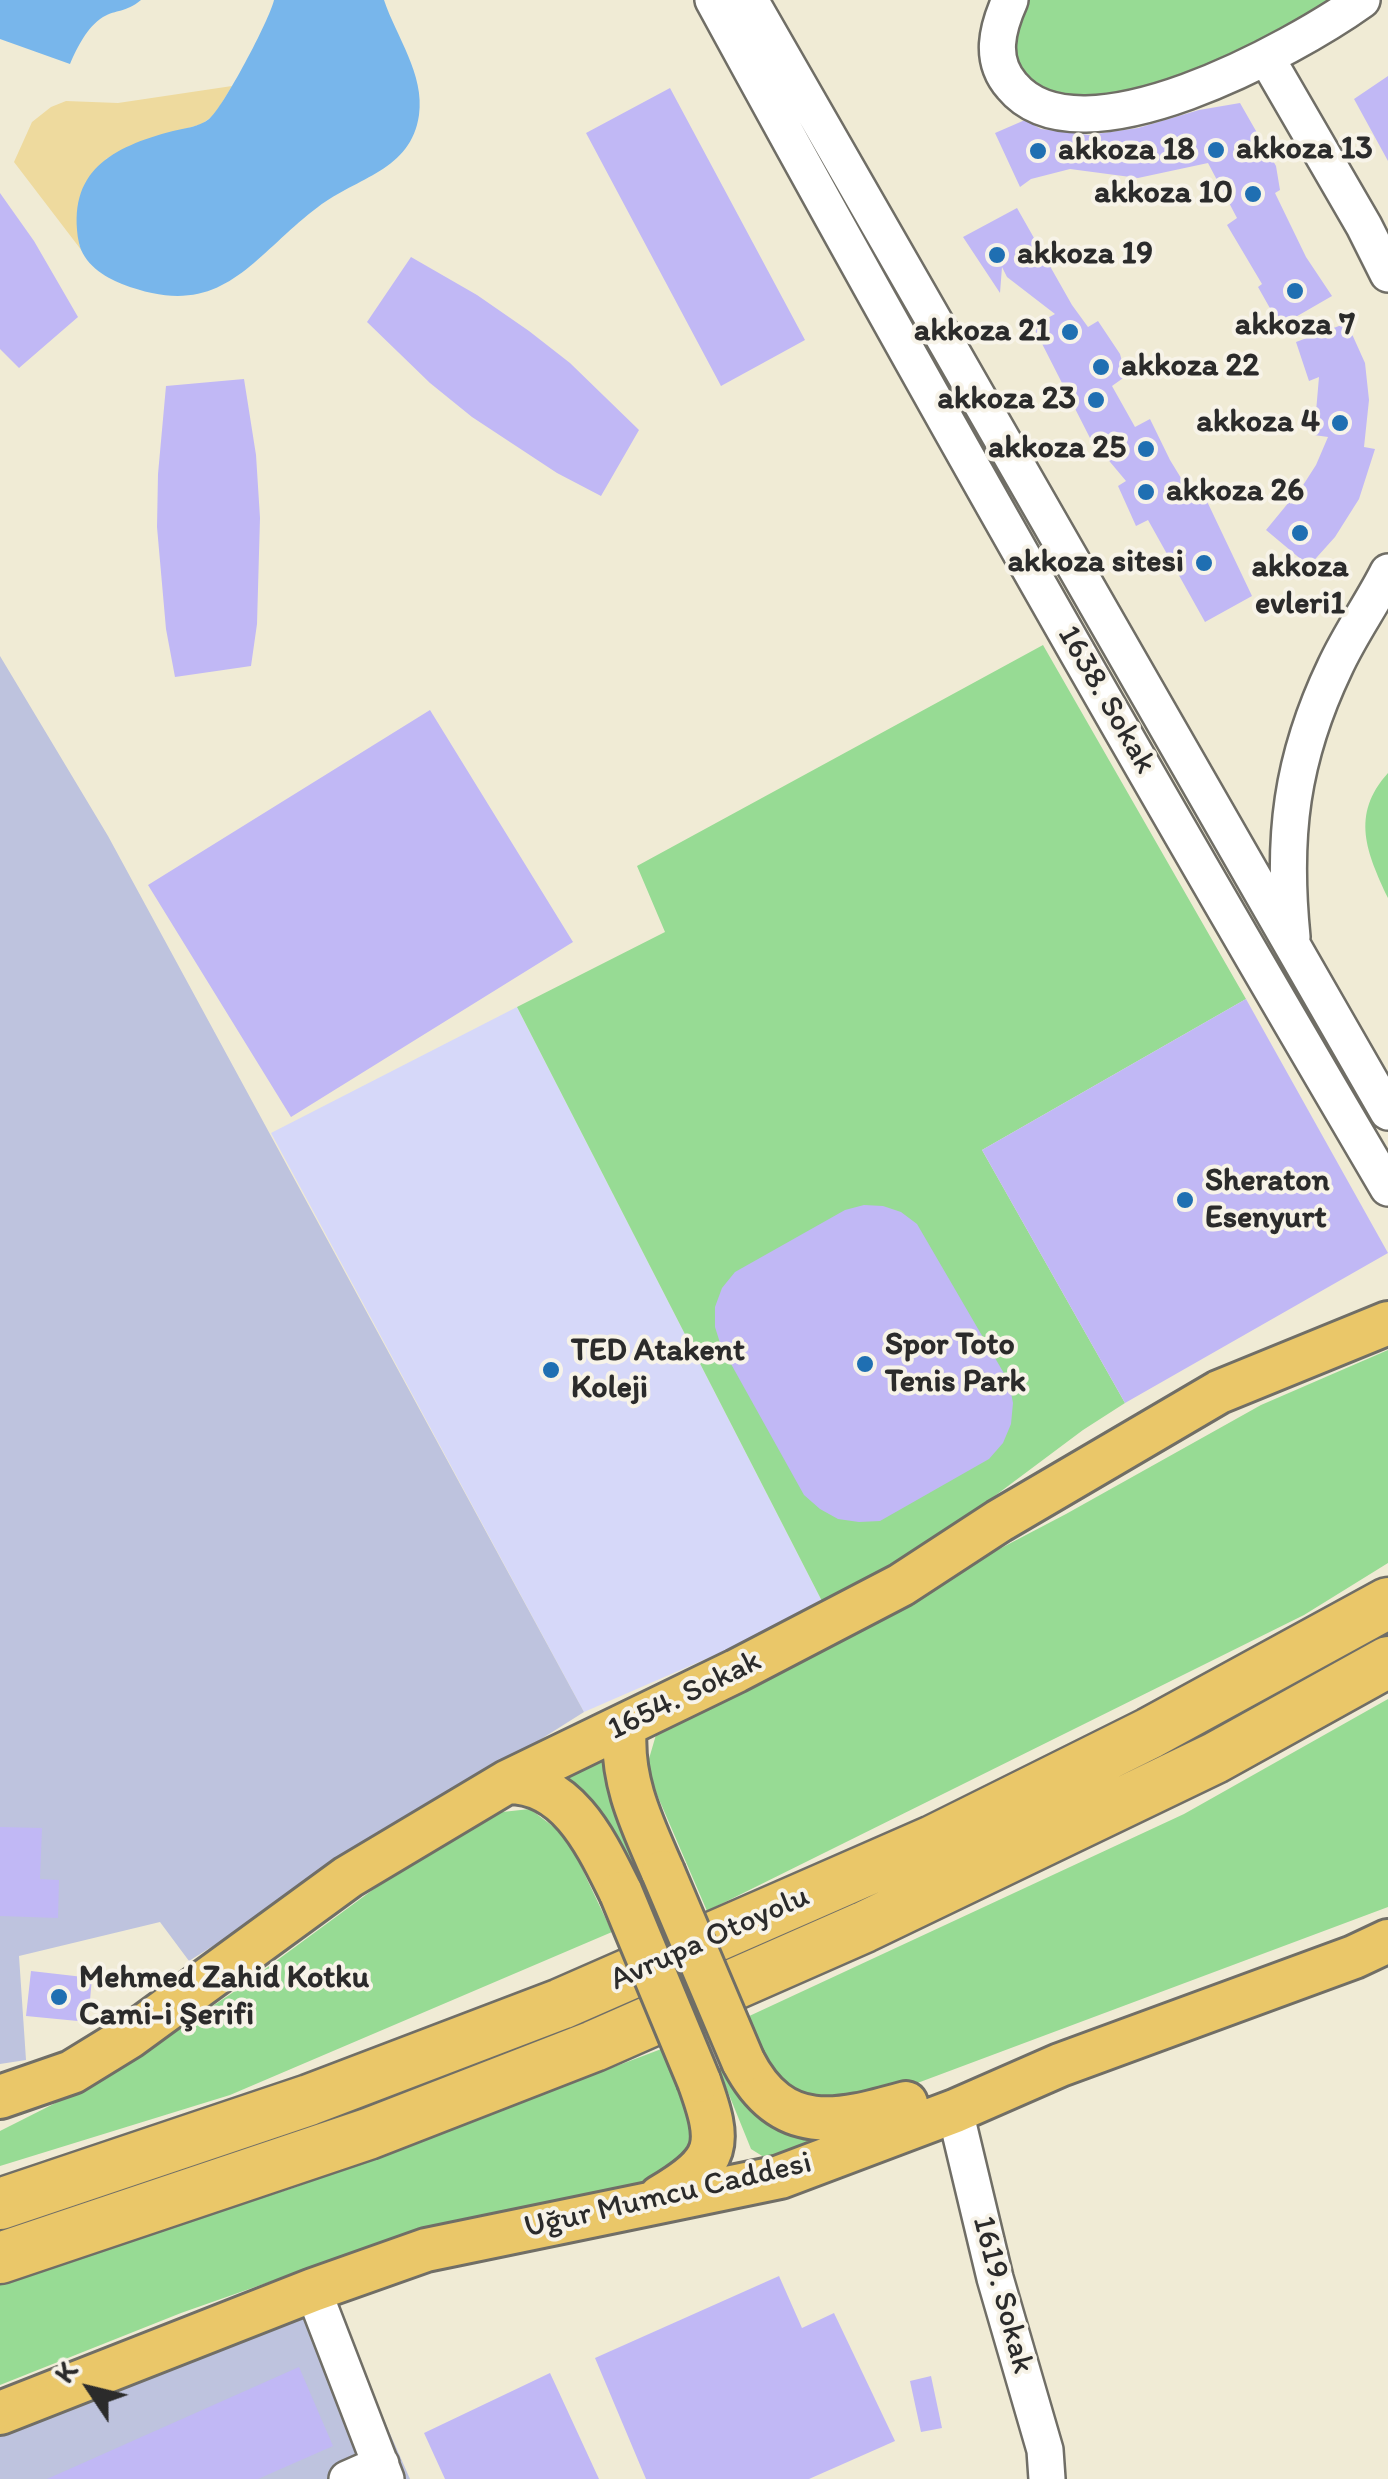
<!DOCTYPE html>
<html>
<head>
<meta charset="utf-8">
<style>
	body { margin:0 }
	#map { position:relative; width:1388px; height:2479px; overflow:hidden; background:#f0ebd5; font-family:Itim,sans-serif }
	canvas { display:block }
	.north { position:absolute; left:40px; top:2339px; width:100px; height:100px; -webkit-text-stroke:8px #f7f3e8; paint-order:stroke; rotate:305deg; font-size:28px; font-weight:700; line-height:40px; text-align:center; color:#2b2b2b }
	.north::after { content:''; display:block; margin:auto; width:35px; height:45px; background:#2b2b2b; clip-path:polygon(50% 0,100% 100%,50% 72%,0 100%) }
</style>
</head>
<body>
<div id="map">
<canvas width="1388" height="2479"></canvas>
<div class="north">K</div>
</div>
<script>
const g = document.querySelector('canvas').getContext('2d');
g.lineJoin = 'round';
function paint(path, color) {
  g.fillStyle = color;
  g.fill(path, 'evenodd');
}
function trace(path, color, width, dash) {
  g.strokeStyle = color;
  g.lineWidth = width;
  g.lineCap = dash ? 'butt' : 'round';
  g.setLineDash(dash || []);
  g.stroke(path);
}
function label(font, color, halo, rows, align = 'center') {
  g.font = font + ' Itim,sans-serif';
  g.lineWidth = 8;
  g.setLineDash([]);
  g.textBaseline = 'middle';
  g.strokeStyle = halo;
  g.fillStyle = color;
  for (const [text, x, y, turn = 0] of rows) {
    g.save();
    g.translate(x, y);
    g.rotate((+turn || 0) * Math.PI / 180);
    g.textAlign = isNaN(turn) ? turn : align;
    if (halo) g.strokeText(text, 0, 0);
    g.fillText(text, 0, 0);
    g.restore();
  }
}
paint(new Path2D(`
	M517,1007L825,1607L584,1712L271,1133Z`), '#d6d8f9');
paint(new Path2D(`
	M0,656L108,836L584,1712L189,1961L160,1922L19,1956L26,2060L0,2064Z
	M332,2302L410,2479H0V2434Z`), '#bec3de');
paint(new Path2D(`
	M1010,0H1362L1203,86L1035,105L999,26Z
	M1043,645L1246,999L982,1150L1125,1403L1083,1430L909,1560L825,1607L517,1007L665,932L637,866Z
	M1388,773V898C1367,853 1350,815 1388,773Z
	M1388,1350V1563L1304,1615L707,1911L646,1769L658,1728L1066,1514L1261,1405Z
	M1388,1699V1907L896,2091L834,2106L775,2087L745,2018L1184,1814Z
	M602,1752L616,1797L658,1892L643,1896C619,1845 606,1806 556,1774Z
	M530,1809L567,1837L612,1932L230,2095L0,2166V2131L105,2078L238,1989L401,1869L493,1813Z
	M664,2048L697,2106L698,2149L657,2179L400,2236L181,2313L0,2385V2281L296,2187Z
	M731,2065C759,2124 767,2139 835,2142L767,2159L751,2149L719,2070Z`), '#97db94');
paint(new Path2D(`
	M232,86L215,114L202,124L137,143L106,159L79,244L82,251L14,162L32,122L51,107L66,101L118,103Z`), '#eeda9e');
paint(new Path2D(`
	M0,0H141C125,13 117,9 103,17C87,27 77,48 70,64L0,39Z
	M274,0H384C396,36 425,75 419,115C411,171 357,177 318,207C250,258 223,323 122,284C104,277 83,263 79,243C66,171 112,147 173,131C185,128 199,127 209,119C223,108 270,19 274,0Z`), '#78b6eb');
paint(new Path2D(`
	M1388,76V161L1354,99Z
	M670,88L805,340L721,386L586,133Z
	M1240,103L1276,166L1280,190L1275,193L1306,257L1332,296L1280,326L1258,287L1262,284L1227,225L1237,218L1208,163L1138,178L1070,169L1031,179L1020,187L995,133L1025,120L1041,129L1089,135L1138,128L1199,110Z
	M0,193L34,241L78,317L19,368L0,349Z
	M1017,208L1072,305L1088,327L1098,321L1120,354L1126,376L1112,386L1135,427L1150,419L1170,460L1195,501L1204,495L1252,596L1205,622L1148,520L1136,526L1118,486L1126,481L1090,438L1033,326L1055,314L1007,277L1002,267L1000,293L963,237Z
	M411,257L477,295L529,331L570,363L639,430L601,496L557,473L472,417L430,383L367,322Z
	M1347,323L1365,363L1369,400L1364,447L1375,449L1359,499L1335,537L1309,566L1266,530L1289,502L1291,504L1316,465L1328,437L1314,435L1319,377L1309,381L1296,342Z
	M244,379L256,455L260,518L257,624L251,666L175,677L166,629L157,527L158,474L166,386Z
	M430,710L573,942L291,1117L148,885Z
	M1246,999L1388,1253L1125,1403L982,1150Z
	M864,1205L883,1206L901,1212L917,1224L1009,1382L1013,1403L1011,1424L1003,1443L989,1459L880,1521L859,1522L838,1519L820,1509L804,1495L721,1346L715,1327V1307L722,1288L735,1272L845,1210Z
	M0,1827L42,1828L40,1879L59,1880L58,1918L0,1916Z
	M31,1971L92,1978L88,2022L26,2016Z
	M779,2276L802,2328L834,2313L895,2441L809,2479H646L595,2358Z
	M299,2367L333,2446L258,2479H47Z
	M550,2373L599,2479H445L424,2433Z
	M931,2376L942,2428L921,2432L910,2381Z`), '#c1b8f5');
const minor = new Path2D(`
	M713,0C931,400 1157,796 1388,1188
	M750,0L1388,1112
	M1010,0C997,29 989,60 1012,86C1080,168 1295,48 1362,0
	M1266,57L1364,226L1388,274
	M1292,937C1282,837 1291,759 1335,667C1350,634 1372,604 1388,572
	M955,2111L995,2278L1045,2450L1047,2479
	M313,2290L386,2479
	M347,2479L381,2464`);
const major = new Path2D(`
	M625,1726C620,1780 642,1824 663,1872
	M507,1782C569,1781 597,1845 621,1893
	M743,2061C782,2137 838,2122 906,2103
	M0,2097L72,2072L129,2037L348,1877L507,1782L736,1671L901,1585L999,1521L1219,1392L1388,1323
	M660,2197C721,2161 722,2145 699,2081
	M0,2413L313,2290L426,2250L780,2177L955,2111L1060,2065L1354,1957L1388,1941`);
const highway = new Path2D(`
	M0,2204L309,2100L561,2004L933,1841L1150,1733L1388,1603
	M0,2258L368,2134L594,2046L864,1927L1215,1758L1388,1662`);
trace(minor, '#706e66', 40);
trace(major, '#706e66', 48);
trace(highway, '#706e66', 55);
trace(minor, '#fff', 35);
trace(major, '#eac769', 42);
trace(highway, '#eac769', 50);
const majorBridge = new Path2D(`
	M663,1872L743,2061
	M621,1893L699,2081`);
trace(majorBridge, '#706e66', 48, []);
trace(majorBridge, '#eac769', 42);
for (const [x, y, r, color] of [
	[1216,150,10,"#1f6fb2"],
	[1038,151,10,"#1f6fb2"],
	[1253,194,10,"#1f6fb2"],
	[997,255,10,"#1f6fb2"],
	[1295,291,10,"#1f6fb2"],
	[1070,332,10,"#1f6fb2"],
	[1101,367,10,"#1f6fb2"],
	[1096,400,10,"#1f6fb2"],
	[1340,423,10,"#1f6fb2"],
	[1146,449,10,"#1f6fb2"],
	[1146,492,10,"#1f6fb2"],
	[1300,533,10,"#1f6fb2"],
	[1204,563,10,"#1f6fb2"],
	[1185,1200,10,"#1f6fb2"],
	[865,1364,10,"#1f6fb2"],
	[551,1370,10,"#1f6fb2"],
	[59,1997,10,"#1f6fb2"]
]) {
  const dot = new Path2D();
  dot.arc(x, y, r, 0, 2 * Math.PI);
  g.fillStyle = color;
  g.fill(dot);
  trace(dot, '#f7f3e8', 4);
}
label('bold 32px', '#2b2b2b', '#f7f3e8', [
	["akkoza 13",1236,150],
	["akkoza 18",1058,151],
	["akkoza 10",1233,194,"right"],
	["akkoza 19",1017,255],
	["akkoza 7",1295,326,"center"],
	["akkoza 21",1050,332,"right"],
	["akkoza 22",1121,367],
	["akkoza 23",1076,400,"right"],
	["akkoza 4",1320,423,"right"],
	["akkoza 25",1126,449,"right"],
	["akkoza 26",1166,492],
	["akkoza sitesi",1184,563,"right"],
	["akkoza",1300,568,"center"],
	["evleri1",1300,605,"center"],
	["Sheraton",1205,1182],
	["Esenyurt",1205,1219],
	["Spor Toto",885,1346],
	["Tenis Park",885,1383],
	["TED Atakent",571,1352],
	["Koleji",571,1389],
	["Mehmed Zahid Kotku",79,1979],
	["Cami-i Şerifi",79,2016]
], 'left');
label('32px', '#2b2b2b', '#f7f3e8', [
	["1638. Sokak",1106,700,60],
	["1654. Sokak",685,1696,-26],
	["Avrupa Otoyolu",710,1939,-24],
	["Uğur Mumcu Caddesi",668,2196,-13],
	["1619. Sokak",1002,2295,75]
]);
</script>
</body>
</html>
